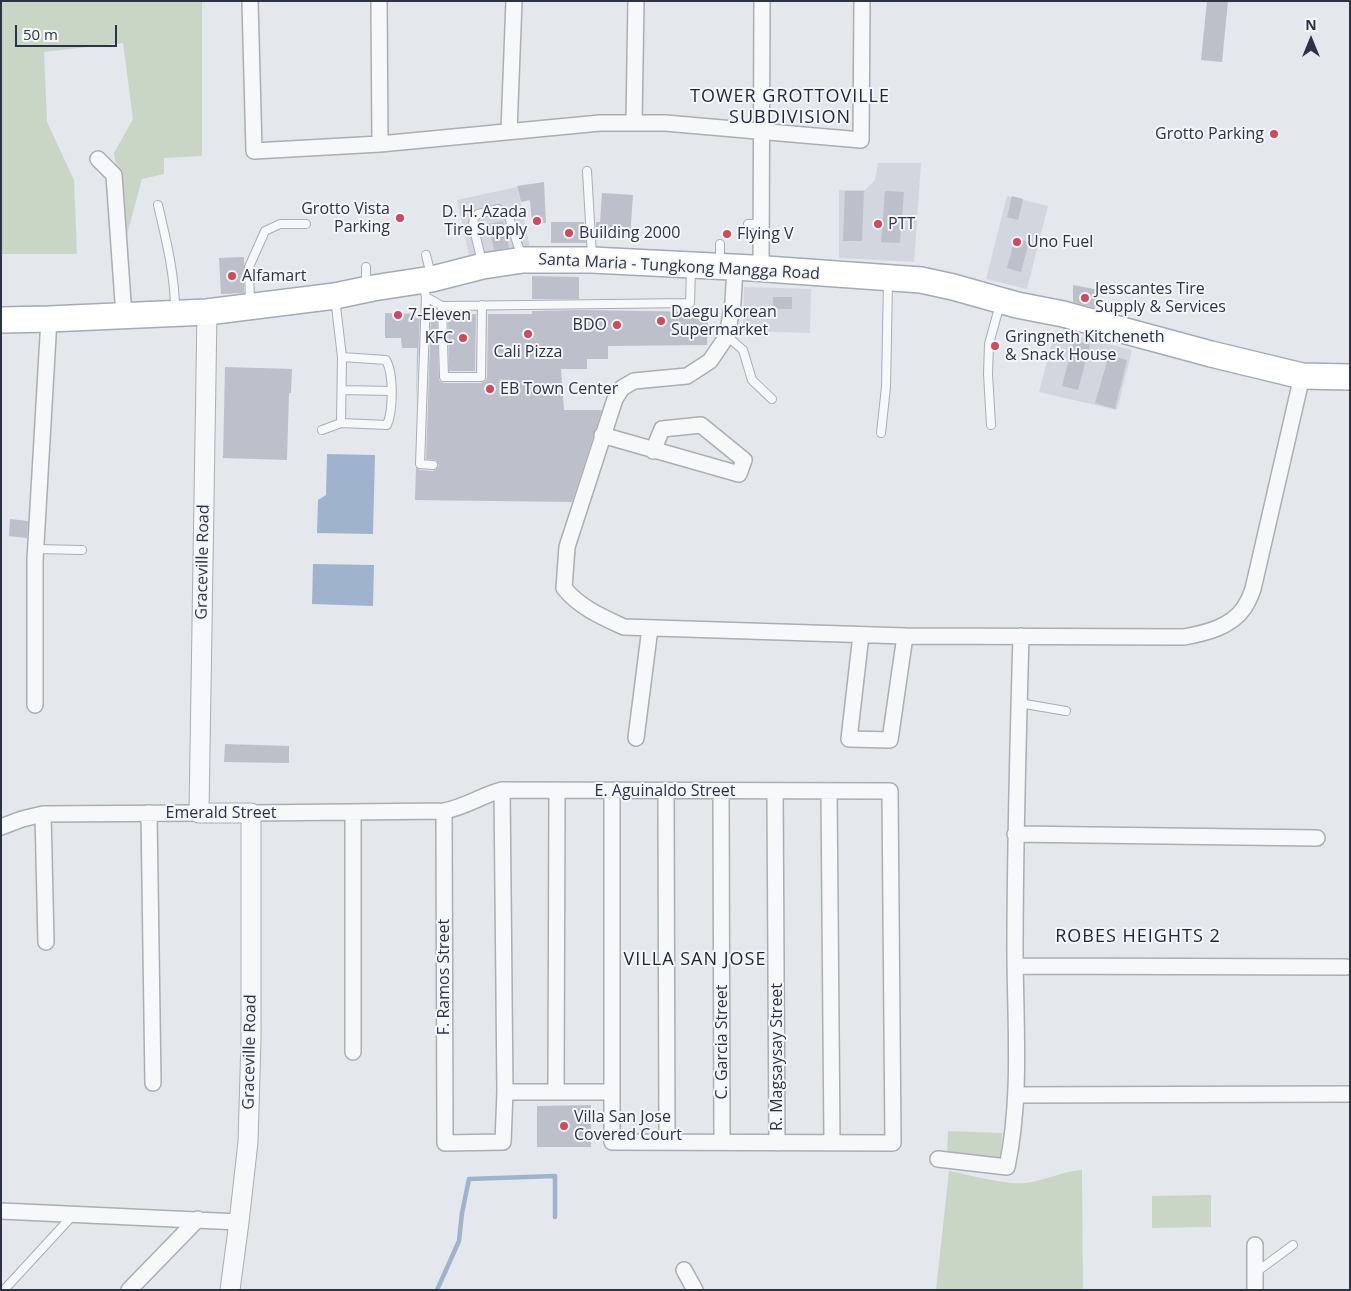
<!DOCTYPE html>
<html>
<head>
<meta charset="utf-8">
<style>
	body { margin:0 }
	#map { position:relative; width:1351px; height:1291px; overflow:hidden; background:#e4e7ec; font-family:"Open Sans",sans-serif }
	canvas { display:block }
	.frame { position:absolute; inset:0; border:2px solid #2b3445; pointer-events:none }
	.north { position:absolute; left:1286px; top:15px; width:50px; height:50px; -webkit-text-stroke:4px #f4f6f9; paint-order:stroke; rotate:0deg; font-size:14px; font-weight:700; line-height:20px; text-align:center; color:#2b3445 }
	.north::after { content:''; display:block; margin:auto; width:18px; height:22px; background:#2b3445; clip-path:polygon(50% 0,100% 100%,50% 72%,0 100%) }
	.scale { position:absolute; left:15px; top:25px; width:102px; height:22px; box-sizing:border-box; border:2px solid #2b3445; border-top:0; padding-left:6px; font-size:15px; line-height:18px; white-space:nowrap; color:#2b3445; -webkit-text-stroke:4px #f4f6f9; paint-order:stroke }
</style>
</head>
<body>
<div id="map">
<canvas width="1351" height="1291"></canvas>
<div class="frame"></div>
<div class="north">N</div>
<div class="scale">50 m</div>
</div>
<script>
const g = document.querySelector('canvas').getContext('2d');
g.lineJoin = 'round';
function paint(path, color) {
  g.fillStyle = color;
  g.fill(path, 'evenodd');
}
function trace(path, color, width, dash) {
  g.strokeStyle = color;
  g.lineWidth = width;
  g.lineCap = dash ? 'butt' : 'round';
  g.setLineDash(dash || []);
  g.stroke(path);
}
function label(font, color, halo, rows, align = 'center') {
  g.font = font + ' "Open Sans",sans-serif';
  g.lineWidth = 4;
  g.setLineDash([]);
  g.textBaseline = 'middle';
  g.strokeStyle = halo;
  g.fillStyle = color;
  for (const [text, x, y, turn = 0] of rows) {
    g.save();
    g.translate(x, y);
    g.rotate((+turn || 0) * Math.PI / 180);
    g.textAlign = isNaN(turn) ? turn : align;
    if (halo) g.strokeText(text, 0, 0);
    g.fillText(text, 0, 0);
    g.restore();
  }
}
paint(new Path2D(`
	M878,163H921L914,262L839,258V190H865L875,180Z
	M517,187L531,252L471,265L457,200Z
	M1007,196L1048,206L1027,289L986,279Z
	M744,287L811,289L810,333L743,331Z
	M1055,331L1132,350L1117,410L1039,392Z`), '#d2d6de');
paint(new Path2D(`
	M1,1H202V156L164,158V174L142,179L126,238L114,153L133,119L123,43L44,52L47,122L74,180L77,254H1Z
	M948,1131L1002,1133L1001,1157L947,1155Z
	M1082,1170L1083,1290H936L949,1171C971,1175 1004,1185 1025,1183C1045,1181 1062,1171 1082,1170Z
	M1211,1195V1227L1152,1228V1196Z`), '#c9d6c5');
paint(new Path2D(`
	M327,454L375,455L373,534L317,533L318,500L326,495Z
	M313,564L374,565L373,606L312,604Z`), '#9fb4cc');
trace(new Path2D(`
	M437,1290L459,1241L462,1213L469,1179L555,1176V1217`), '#9fb4cc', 4.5);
paint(new Path2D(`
	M1207,1H1228L1222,62L1201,60Z
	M544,182L546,223H532L530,200L521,202L517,186Z
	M845,191H864L862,241H843Z
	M885,191L904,192L900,243L881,242Z
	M602,193L633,195L630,238L596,236V222H600Z
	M1012,196L1023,199L1018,220L1007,217Z
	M503,221L509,248L494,250L489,224Z
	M551,222H584L586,243H551Z
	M1015,238L1029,242L1021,272L1007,268Z
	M244,257V293L221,294L219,258Z
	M532,276L579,277V299H532Z
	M1073,285L1099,290L1095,308L1073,302Z
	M773,297H792V309H773Z
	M580,310L708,312L707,345L608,346V359H587V369H561L564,410H602L572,502L415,500L416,467L420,470L433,471L439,466L436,460L426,459L431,314H437L439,380L444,383H481L486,380L487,377L488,314H532V311Z
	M385,313L420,314L416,407L417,348H402L401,338H385Z
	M448,314H476L475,371H449Z
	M1074,340L1090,345L1078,390L1062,386Z
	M1112,356L1127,360L1115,409L1095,403L1108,358Z
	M225,367L292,369L291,393H289L287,460L223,458Z
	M10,519L28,521L27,538L9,536Z
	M225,744L289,746V763L224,762Z
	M591,1105V1147H537V1106Z`), '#bbc0ca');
const service = new Path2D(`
	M587,171L592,256
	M158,205C166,239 175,275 175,310
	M748,224H761
	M720,244V262
	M426,255L431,275
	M482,262L473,225L474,218L478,214L498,209L504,212L509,217L522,258
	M366,267V280L369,284
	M423,283L426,297L442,306L690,303L691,269
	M426,297L420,464L433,465
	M250,303L249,267L265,231L280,224H306
	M442,306L444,377H481L482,305
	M727,336L743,350L752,380L772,399
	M342,390L391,391
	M341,423L387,425C393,411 394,374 386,360L342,357
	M991,425L988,374L989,344L1000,304
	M322,430L341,423L342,357L335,298
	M881,433L886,387L888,281
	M37,549L82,550
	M1019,703L1066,711
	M1255,1273L1293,1245
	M4,1290L74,1214`);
const minor = new Path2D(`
	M250,1L254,151L380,144L600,123H665L861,140L862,1
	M379,1L380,144
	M634,122L636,1
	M509,131L514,1
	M98,159L114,175L124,316
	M735,268L733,302L727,336L710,361L687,376L634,381L622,388L615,399L567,547L564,588C579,607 602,617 624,627L905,636L1184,637C1206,633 1231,627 1244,608C1248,602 1251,595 1253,589L1302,376
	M761,269L762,1
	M602,435L739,474L744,460L701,425L662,429L653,451
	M861,635L849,739L890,740L905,636
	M35,705V560L49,319
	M636,738L650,628
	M666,791L667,1142
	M721,791L722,1142
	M775,791L777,1143
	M829,791L832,1143
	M444,811L445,1143L503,1142L505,1092L502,790
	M149,813L153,1083
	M251,813L444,811C466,807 482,795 502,790L890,791L893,1143L612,1142V791
	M43,814L46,942
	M1,827L22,819L43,814L199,813
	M1015,834L1317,838
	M1015,966L1346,967
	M353,1052V812
	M505,1092H612
	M556,1092L557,790
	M1016,1095L1350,1094
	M938,1159L1007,1167C1022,1096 1015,1021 1015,948C1015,844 1018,740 1021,636
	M1,1211L239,1222
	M1255,1245V1290
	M684,1270L695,1290
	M129,1290L198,1219`);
const tertiary = new Path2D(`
	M207,312L199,813H251V1040L248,1142L239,1222L230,1290`);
const primary = new Path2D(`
	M1,320L49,319L207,312L335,296L373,288L432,279L483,266L523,260H592L752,268L921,280L953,287L1017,305L1063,314L1211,354L1302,376L1350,377`);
trace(service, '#a9aeb7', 10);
trace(minor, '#a9aeb7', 18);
trace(tertiary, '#a9aeb7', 21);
trace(primary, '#a3abb8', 28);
trace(service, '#f7f8fa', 8);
trace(minor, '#f7f8fa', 15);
trace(tertiary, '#f7f8fa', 19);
trace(primary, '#fff', 25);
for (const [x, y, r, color] of [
	[1274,134,5,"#d1495b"],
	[400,218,5,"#d1495b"],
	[537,221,5,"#d1495b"],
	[878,224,5,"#d1495b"],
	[569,233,5,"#d1495b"],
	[727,234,5,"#d1495b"],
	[1017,242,5,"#d1495b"],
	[232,276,5,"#d1495b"],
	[1085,298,5,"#d1495b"],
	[398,315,5,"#d1495b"],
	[661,321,5,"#d1495b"],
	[617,325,5,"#d1495b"],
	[528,334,5,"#d1495b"],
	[463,338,5,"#d1495b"],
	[995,346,5,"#d1495b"],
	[490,389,5,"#d1495b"],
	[564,1126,5,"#d1495b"]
]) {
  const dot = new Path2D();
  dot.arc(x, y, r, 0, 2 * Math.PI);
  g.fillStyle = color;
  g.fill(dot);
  trace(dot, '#f4f6f9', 2);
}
label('16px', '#2b3445', '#f4f6f9', [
	["Grotto Parking",1264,134,"right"],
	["Grotto Vista",390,209,"right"],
	["Parking",390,227,"right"],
	["D. H. Azada",527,212,"right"],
	["Tire Supply",527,230,"right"],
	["PTT",888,224],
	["Building 2000",579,233],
	["Flying V",737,234],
	["Uno Fuel",1027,242],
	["Alfamart",242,276],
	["Jesscantes Tire",1095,289],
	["Supply & Services",1095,307],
	["Daegu Korean",671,312],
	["Supermarket",671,330],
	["7-Eleven",408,315],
	["BDO",607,325,"right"],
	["Gringneth Kitcheneth",1005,337],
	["& Snack House",1005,355],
	["KFC",453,338,"right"],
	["Cali Pizza",528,352,"center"],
	["EB Town Center",500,389],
	["Villa San Jose",574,1117],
	["Covered Court",574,1135]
], 'left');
label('16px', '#2b3445', '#f4f6f9', [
	["Santa Maria - Tungkong Mangga Road",679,267,3],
	["Graceville Road",203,562,-89],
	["E. Aguinaldo Street",665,791],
	["Emerald Street",221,813],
	["F. Ramos Street",444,977,-90],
	["C. Garcia Street",722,1042,-90],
	["Graceville Road",250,1052,-89],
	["R. Magsaysay Street",777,1057,-90]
]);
g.letterSpacing = '1px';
label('18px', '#1d2536', '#f4f6f9', [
	["TOWER GROTTOVILLE",790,97],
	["SUBDIVISION",790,118],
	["ROBES HEIGHTS 2",1138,937],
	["VILLA SAN JOSE",695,960]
]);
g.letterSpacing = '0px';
</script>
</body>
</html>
